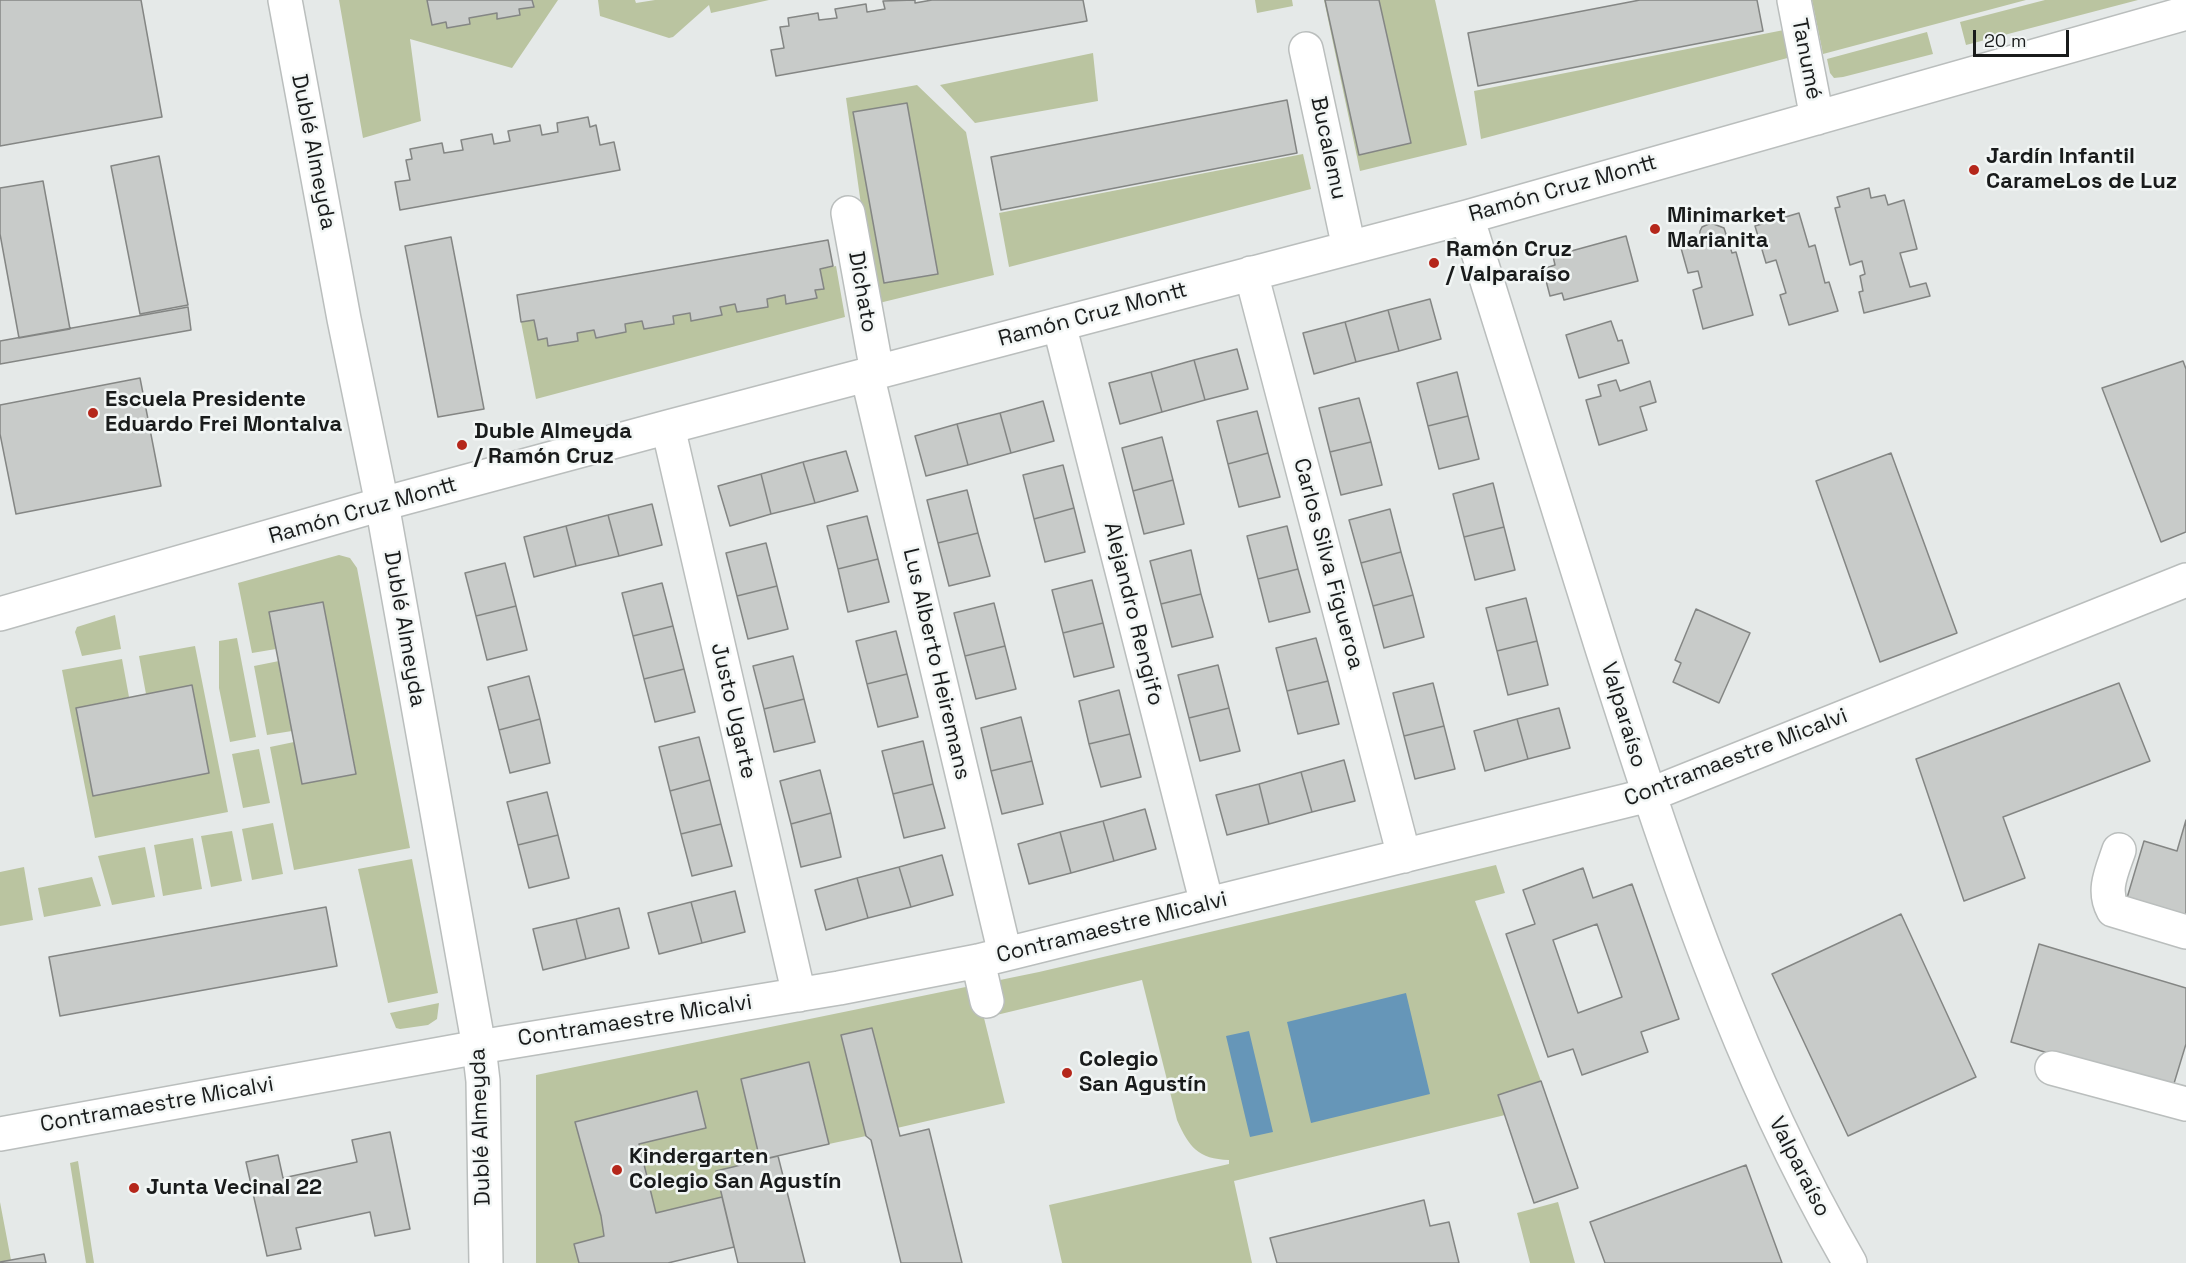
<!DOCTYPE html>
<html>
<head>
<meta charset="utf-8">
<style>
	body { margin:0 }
	#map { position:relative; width:2186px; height:1263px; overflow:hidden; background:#e5e9e8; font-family:"Space Grotesk",sans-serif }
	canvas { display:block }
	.scale { position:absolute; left:1973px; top:30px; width:96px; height:27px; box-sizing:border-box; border:3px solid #191b1b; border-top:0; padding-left:8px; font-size:18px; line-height:21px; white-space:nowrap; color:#191b1b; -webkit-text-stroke:4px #f2f6f5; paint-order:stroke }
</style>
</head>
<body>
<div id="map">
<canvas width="2186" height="1263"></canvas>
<div class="scale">20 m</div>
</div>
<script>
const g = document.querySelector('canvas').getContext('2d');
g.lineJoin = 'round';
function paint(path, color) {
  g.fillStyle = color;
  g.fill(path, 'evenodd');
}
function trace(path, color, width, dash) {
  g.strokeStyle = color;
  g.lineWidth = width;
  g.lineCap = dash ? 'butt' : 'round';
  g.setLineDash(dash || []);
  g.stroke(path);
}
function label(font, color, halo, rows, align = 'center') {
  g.font = font + ' "Space Grotesk",sans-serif';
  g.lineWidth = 5;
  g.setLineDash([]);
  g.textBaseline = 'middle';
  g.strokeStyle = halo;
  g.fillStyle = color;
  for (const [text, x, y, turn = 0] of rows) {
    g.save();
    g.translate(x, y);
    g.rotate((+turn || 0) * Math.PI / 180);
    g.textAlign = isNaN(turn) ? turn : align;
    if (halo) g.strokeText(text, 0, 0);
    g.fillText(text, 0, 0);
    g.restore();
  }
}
paint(new Path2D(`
	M339,0H427L432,24L446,22L447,28L469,18L497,13V18L520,15L519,9L533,7L532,0H558L512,68L410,39L421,121L363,138Z
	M598,0H635L636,3L655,0H769L711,13L709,5L673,37L669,38L600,16Z
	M1255,0H1292L1293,6L1257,13Z
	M1324,0H1435L1467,145L1360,171Z
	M1812,0H2026L1823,54Z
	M2045,0H2138L1966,45L1960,22Z
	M1789,29L1795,56L1481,139L1474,91Z
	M1927,32L1933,54L1843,77L1834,78L1830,73L1827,59Z
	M1093,53L1098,101L975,123L940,85Z
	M917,85L966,132L994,275L875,304L846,98Z
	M1303,154L1311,189L1009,267L999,213Z
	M836,266L845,317L536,399L521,322L534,320L538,340L547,338L549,346L578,341L577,333L594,330L596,337L626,332L625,324L642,321L644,329L674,324L673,316L690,313L691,321L722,315L720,307L735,304L737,312L768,307L767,299L785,295L787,303L817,298L815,290L824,289L820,269Z
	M339,555L350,558L357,568L410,848L294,870L270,747L294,742L356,773L323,602L269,612L276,649L252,653L238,583Z
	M115,615L121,649L82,656L75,632L77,627Z
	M237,638L256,737L230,742L219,688V641Z
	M195,646L228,812L95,838L62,670L122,659L129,697L76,708L93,795L146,694L139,656Z
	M279,661L292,731L267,735L254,666Z
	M259,749L270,803L243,808L232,754Z
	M273,823L283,874L252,880L242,829Z
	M232,831L242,881L211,887L201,836Z
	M193,838L202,889L163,896L154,845Z
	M145,847L155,897L112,905L98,856Z
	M412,859L438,993L388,1003L358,869Z
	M1496,865L1505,893L1475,901L1541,1081L1498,1095L1505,1115L1234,1181L1252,1263H1062L1049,1205L1229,1164V1160C1198,1159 1189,1147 1177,1120L1142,980L984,1018L1005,1103L897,1128L845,1048L866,1136L829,1144L809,1062L741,1079L760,1160L717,1171L722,1197L656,1213L639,1144L706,1128L697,1091L575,1122L601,1216L604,1236L575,1244L579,1263H536V1075L1039,972Z
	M24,867L33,920L0,926V872Z
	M92,877L101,906L44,917L38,888Z
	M439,1003L437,1019L428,1025L400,1029L396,1028L390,1013Z
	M78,1161L94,1263H86L70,1163Z
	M0,1202L11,1260L0,1262Z
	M1558,1202L1575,1263H1530L1517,1213Z`), '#bac4a0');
paint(new Path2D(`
	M1406,993L1430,1094L1311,1123L1287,1022Z
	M1249,1031L1273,1132L1250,1137L1226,1036Z`), '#6696b8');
const building = new Path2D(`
	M0,0H141L162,117L0,146Z
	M427,0H532L534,7L519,9L520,15L497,19V13L469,18L470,24L447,28L446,22L432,25Z
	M915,0V3L932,0H1083L1087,21L776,76L771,50L784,48L780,27L789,26L788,18L818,13L819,20L837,18L835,9L866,4L867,12L885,9L883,1Z
	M1325,0H1379L1411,143L1359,155Z
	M1640,0H1757L1763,31L1478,86L1468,33Z
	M1287,100L1297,153L1001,210L991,157Z
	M907,103L938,274L884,283L853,112Z
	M588,117L590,127L596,125L600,145L614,142L620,170L400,210L395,182L410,180L406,160L412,159L410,149L442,143L444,153L463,150L461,140L492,134L494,144L510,141L508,131L540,125L542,135L558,132L557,123Z
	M159,156L188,305L140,314L111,166Z
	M43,181L70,329L19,338L0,234V188Z
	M1869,188L1871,198L1885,195L1888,205L1904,200L1917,249L1900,253L1910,287L1926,283L1930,296L1864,313L1859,292L1863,291L1860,276L1865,274L1862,261L1850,265L1835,208L1840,207L1837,197Z
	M1799,213L1809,247L1815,245L1825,283L1829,282L1838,311L1789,325L1780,295L1786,293L1776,260L1766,263L1755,226Z
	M1711,223L1724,228L1732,253L1736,252L1753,315L1703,329L1693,290L1702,287L1698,271L1688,273L1681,248L1699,243L1700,231L1702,227Z
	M1626,236L1638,281L1564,300L1562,293L1550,296L1543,269L1555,265L1553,256Z
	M451,237L484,409L438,417L405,246Z
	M828,240L833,266L820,269L824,289L815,290L817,298L786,304L785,295L767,299L768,307L737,312L735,304L720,307L722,315L691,321L690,313L673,316L674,324L644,329L642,321L625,324L626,332L596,338L594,330L577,333L578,341L548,346L547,338L538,340L534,320L521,322L517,295Z
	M1430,299L1441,339L1399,351L1388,310Z
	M188,307L191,330L0,364V341Z
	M1388,310L1399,351L1356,362L1345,322Z
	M1611,321L1618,341L1622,340L1629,363L1579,378L1566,335Z
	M1345,322L1356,362L1314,374L1303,333Z
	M1237,349L1248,389L1205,400L1194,360Z
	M1194,360L1205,400L1162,412L1151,372Z
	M2183,361L2186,369V532L2161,542L2102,388Z
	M1151,372L1162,412L1120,424L1109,383Z
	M1457,372L1468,416L1428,426L1417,383Z
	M140,378L161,486L16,514L0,434V405Z
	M1616,380L1620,391L1650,381L1656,402L1640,407L1647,430L1599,445L1586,400L1601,396L1598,385Z
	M1359,398L1371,442L1330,452L1319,408Z
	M1043,401L1054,441L1011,453L1000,413Z
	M1257,411L1268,453L1228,464L1217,421Z
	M1000,413L1011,453L968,465L957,424Z
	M1468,416L1479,459L1439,469L1428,426Z
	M957,424L968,465L926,476L915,436Z
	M1162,437L1173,480L1133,491L1122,448Z
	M1371,442L1382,485L1341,495L1330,452Z
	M846,451L858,491L815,503L803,462Z
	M1268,453L1280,497L1239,507L1228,464Z
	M1891,453L1957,633L1880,662L1816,481Z
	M803,462L815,503L771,514L761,474Z
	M1063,465L1074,508L1034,519L1023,475Z
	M761,474L771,514L730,526L718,486Z
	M1173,480L1184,524L1144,534L1133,491Z
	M1493,483L1504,527L1464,537L1453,494Z
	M967,490L978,533L938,543L927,500Z
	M652,504L662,545L619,556L608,515Z
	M1074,508L1085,552L1045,562L1034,519Z
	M1390,509L1401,552L1361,563L1349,520Z
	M608,515L619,556L576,566L566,526Z
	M867,516L878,559L838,569L827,526Z
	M566,526L576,566L534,577L524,537Z
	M1287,526L1298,569L1258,579L1247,536Z
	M1504,527L1515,570L1475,580L1464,537Z
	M978,533L990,576L949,586L938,543Z
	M766,543L777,586L737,596L726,553Z
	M1191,550L1201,594L1161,604L1150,561Z
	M1401,552L1413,595L1373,606L1361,563Z
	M878,559L889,602L848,612L838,569Z
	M505,563L516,606L476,616L465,573Z
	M1298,569L1310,612L1269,622L1258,579Z
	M1092,580L1103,623L1063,633L1052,590Z
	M662,583L673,626L633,636L622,593Z
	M777,586L788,629L748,639L737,596Z
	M1201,594L1213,637L1172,647L1161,604Z
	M1413,595L1424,637L1384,648L1373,606Z
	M1526,598L1537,641L1497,651L1486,608Z
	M323,602L356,774L302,784L269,612Z
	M994,603L1005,646L965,656L954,613Z
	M516,606L527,650L487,660L476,616Z
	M1696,609L1750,633L1719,703L1673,682L1681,663L1675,660Z
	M1103,623L1114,667L1074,677L1063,633Z
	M673,626L684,669L644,679L633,636Z
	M896,631L907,674L867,684L856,641Z
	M1316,638L1328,681L1287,691L1276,648Z
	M1537,641L1548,685L1508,695L1497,651Z
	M1005,646L1016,689L976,699L965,656Z
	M793,656L804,699L764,709L753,666Z
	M1218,665L1229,708L1189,718L1178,675Z
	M684,669L695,712L655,722L644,679Z
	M907,674L918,717L878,727L867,684Z
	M529,676L540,719L499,730L488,687Z
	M1328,681L1339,724L1298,734L1287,691Z
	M1433,683L1444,726L1404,736L1393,693Z
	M2119,683L2150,761L2003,817L2025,878L1964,901L1916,759Z
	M192,685L209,773L93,796L76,708Z
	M1119,690L1130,734L1089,744L1079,701Z
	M804,699L815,742L774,752L764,709Z
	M1229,708L1240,751L1200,761L1189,718Z
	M1559,708L1570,748L1528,759L1517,719Z
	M1021,717L1032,761L991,771L981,728Z
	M540,719L550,763L510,773L499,730Z
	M1517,719L1528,759L1485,771L1474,731Z
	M1444,726L1455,769L1415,779L1404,736Z
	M1130,734L1141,777L1101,787L1089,744Z
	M699,737L710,780L670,791L659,747Z
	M923,741L933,784L893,794L882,751Z
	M1344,760L1355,801L1312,812L1301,772Z
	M1032,761L1043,804L1002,814L991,771Z
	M820,770L831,813L791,824L780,781Z
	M1301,772L1312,812L1269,824L1259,784Z
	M710,780L721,824L681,834L670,791Z
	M933,784L945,828L904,838L893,794Z
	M1259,784L1269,824L1227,835L1216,795Z
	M547,792L558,835L518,845L507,802Z
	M1145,809L1156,849L1114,861L1103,821Z
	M831,813L841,857L801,867L791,824Z
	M2186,820V927L2124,908L2144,841L2177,851Z
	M1103,821L1114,861L1071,873L1060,832Z
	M721,824L732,866L692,876L681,834Z
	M1060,832L1071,873L1029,884L1018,844Z
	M558,835L569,878L529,888L518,845Z
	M942,855L953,895L911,907L899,867Z
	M899,867L911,907L868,918L857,878Z
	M1583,868L1593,898L1632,884L1679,1019L1641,1032L1648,1052L1582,1075L1573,1049L1548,1057L1506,934L1535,924L1523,890ZM1597,924L1622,997L1578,1013L1553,940Z
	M857,878L868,918L826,930L815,890Z
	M735,891L745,932L702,943L691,902Z
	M691,902L702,943L659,954L648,913Z
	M326,907L337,966L60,1016L49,957Z
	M619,908L629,948L586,959L576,919Z
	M1901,914L1976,1077L1848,1136L1772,974Z
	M576,919L586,959L543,970L533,929Z
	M2039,944L2186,988V1044L2172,1090L2011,1042Z
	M872,1028L900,1136L929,1129L962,1263H901L871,1140L866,1136L841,1035Z
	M809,1062L829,1144L760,1160L741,1079Z
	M1541,1081L1578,1188L1534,1203L1498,1095Z
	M697,1091L706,1128L639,1144L656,1213L722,1197L734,1247L668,1263H579L574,1244L604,1236L601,1216L575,1122Z
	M390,1132L410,1229L375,1236L370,1212L296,1228L301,1249L267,1256L246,1162L278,1155L283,1178L357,1162L352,1140Z
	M778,1156L805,1263H738L716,1171Z
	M1746,1165L1782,1263H1605L1590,1222Z
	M1424,1200L1430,1226L1449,1222L1459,1263H1277L1270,1238Z
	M44,1254L46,1263H0V1262Z`);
paint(building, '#c8cbc9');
trace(building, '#848684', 1.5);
const minor = new Path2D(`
	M1794,0L1817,118
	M1306,49L1349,248
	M848,213L877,372
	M1467,217C1512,359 1556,502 1601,645C1668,856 1738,1070 1850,1263
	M1251,273L1404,856
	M1059,324L1207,904
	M867,374L1005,954
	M668,427L799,995
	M0,614L382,504L668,427L1467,217L2186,13
	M2119,850C2112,871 2102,890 2113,910L2186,932
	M978,961L987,1001
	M2052,1068L2186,1104
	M0,1134L479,1047L839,988L978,961L1649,795L2186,580`);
const major = new Path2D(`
	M285,0L344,319L382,504L479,1047L483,1081L486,1263`);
trace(minor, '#babebd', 36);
trace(major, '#babebd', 36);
trace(minor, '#fff', 33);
trace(major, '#fff', 33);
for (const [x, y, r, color] of [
	[1974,170,6,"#b5271b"],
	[1655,229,6,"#b5271b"],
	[1434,263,6,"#b5271b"],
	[93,413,6,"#b5271b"],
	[462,445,6,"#b5271b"],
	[1067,1073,6,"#b5271b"],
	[617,1170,6,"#b5271b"],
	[134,1188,6,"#b5271b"]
]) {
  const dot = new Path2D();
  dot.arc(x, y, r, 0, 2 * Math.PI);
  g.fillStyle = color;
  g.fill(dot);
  trace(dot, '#f2f6f5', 2);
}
label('22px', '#191b1b', '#f2f6f5', [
	["Tanumé",1806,59,79],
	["Bucalemu",1328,148,78],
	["Dublé Almeyda",313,152,79],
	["Ramón Cruz Montt",1563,189,-16],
	["Dichato",862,292,80],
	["Ramón Cruz Montt",1093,315,-15],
	["Ramón Cruz Montt",363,511,-16],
	["Carlos Silva Figueroa",1328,564,75],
	["Alejandro Rengifo",1133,614,76],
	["Dublé Almeyda",404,629,80],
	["Lus Alberto Heiremans",936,664,77],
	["Justo Ugarte",733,711,77],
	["Valparaíso",1623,715,73],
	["Contramaestre Micalvi",1736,758,-21],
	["Contramaestre Micalvi",1112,928,-14],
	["Contramaestre Micalvi",635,1021,-9],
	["Contramaestre Micalvi",157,1105,-10],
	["Dublé Almeyda",481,1127,-92],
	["Valparaíso",1799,1167,63]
]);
label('bold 22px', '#191b1b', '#f2f6f5', [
	["Jardín Infantil",1986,157],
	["CarameLos de Luz",1986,182],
	["Minimarket",1667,216],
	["Marianita",1667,241],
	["Ramón Cruz",1446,250],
	["/ Valparaíso",1446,275],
	["Escuela Presidente",105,400],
	["Eduardo Frei Montalva",105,425],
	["Duble Almeyda",474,432],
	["/ Ramón Cruz",474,457],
	["Colegio",1079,1060],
	["San Agustín",1079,1085],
	["Kindergarten",629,1157],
	["Colegio San Agustín",629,1182],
	["Junta Vecinal 22",146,1188]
], 'left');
</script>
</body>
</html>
